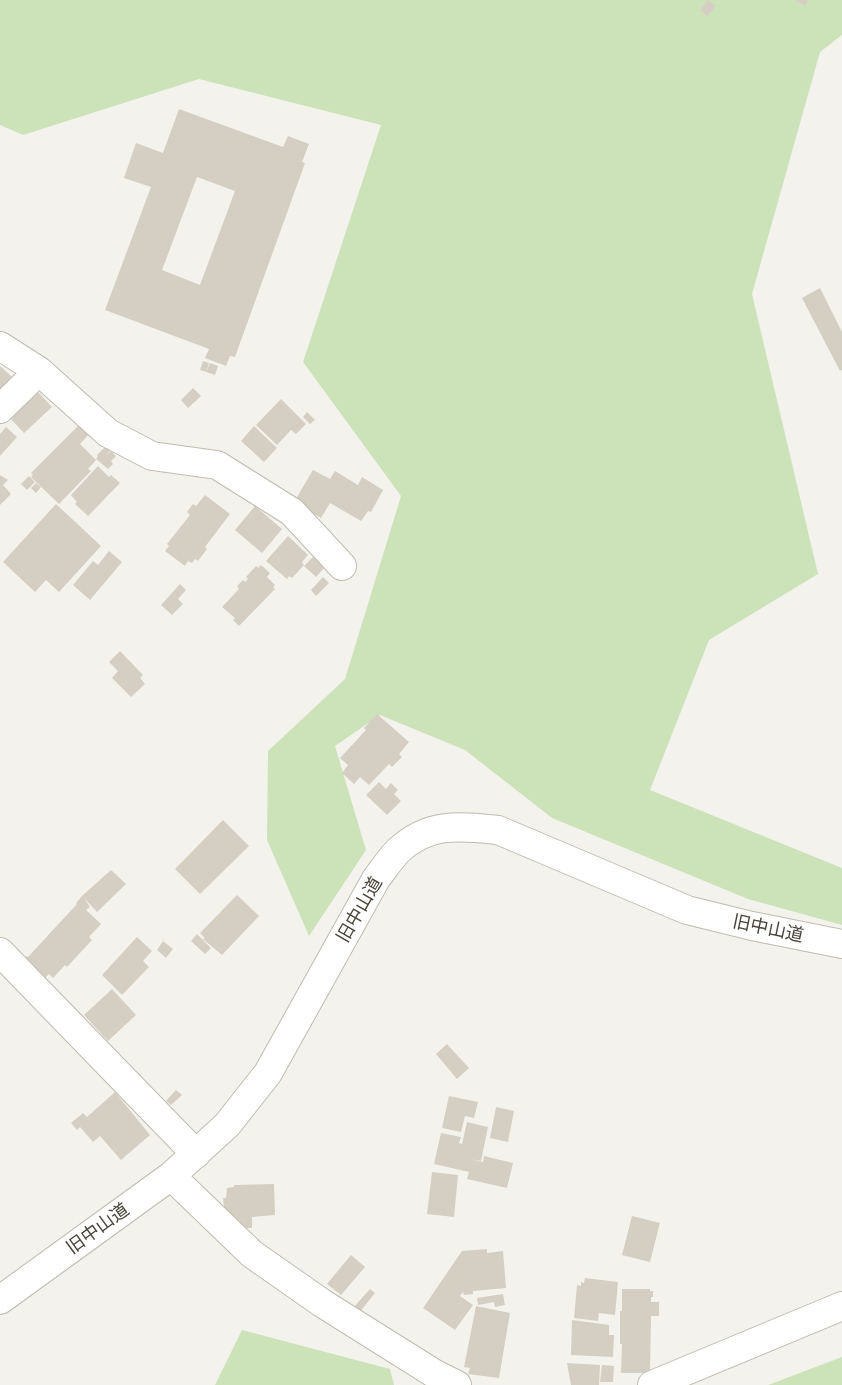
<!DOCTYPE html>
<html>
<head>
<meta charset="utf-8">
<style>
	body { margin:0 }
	canvas { display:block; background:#f4f2ec }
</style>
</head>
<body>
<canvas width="842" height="1385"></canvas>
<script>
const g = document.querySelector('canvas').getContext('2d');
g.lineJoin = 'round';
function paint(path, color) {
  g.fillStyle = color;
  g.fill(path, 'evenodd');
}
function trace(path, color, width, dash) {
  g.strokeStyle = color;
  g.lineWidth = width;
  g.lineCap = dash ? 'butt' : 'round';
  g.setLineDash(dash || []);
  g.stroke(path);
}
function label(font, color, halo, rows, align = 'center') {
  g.font = font + ' Figtree,"Noto Sans JP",sans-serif';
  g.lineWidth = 4;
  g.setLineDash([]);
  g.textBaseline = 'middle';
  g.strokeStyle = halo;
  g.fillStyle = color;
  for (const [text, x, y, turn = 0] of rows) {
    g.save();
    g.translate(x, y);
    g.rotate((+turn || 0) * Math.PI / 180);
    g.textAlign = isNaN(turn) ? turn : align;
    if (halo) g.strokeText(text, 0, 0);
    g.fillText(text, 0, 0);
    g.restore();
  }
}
paint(new Path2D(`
	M0,0H842V35L820,52L752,294L818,574L709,640L650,790L842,868V925L748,899L552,818L465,750L380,715L335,746L366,850L309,936L267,840L268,751L345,679L401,496L303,362L381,125L199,79L23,135L0,125Z
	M242,1330L390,1369L394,1385H215Z
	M842,1357V1385H768Z`), '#cce3ba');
paint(new Path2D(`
	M708,0L716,6L707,16L700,10Z
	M796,0H808L806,5L796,2Z
	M179,109L283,147L288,136L309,144L302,162L305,163L235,357L230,356L226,366L205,358L209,349L105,310L151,187L124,178L136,143L163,153ZM197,177L235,191L200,285L162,270Z
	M820,288L842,332V370L840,371L802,298Z
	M203,361L209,363L206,372L200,370Z
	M210,363L218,366L215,375L206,372Z
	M0,366L12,377L9,379L13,382L0,396Z
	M193,388L201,396L188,408L181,400Z
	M37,391L52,407L24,433L9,417Z
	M281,399L306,424L296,434L291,430L277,445L256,425Z
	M307,412L315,420L310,424L303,417Z
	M80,424L89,434L80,444L96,460L88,469L91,471L59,504L31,477L33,475L31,473Z
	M254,426L277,448L264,462L241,441Z
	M6,427L17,437L0,456V434Z
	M106,446L111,450L105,457L111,451L116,456L111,461L113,464L108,469L96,459L98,456L97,455Z
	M98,466L109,477L111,475L120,483L88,516L75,504L77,502L71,495Z
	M313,470L330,479L335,471L358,485L362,477L383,490L371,512L368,511L361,521L330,503L321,518L294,502Z
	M0,475L8,480L3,485L11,494L0,505Z
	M29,476L35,482L27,490L21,484Z
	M36,483L41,487L36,493L31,488Z
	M205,495L230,514L205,547L207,549L198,561L195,559L192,563L188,561L185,566L165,551L169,546L167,544L190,515L187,512L193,504L196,506Z
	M56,504L101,546L59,592L46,580L35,592L3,562Z
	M255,506L282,529L262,553L235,530Z
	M288,536L308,555L302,562L304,565L292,578L289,576L287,579L266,561Z
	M109,551L122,562L90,600L73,585L93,561L98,565Z
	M316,554L327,565L316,577L304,566Z
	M261,565L270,573L267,577L275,585L273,587L275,589L239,626L233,620L235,618L222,607L239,589L237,586L243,580L245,582L248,579L246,577L256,566L258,568Z
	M323,577L329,583L316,596L311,590Z
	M180,584L186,590L178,599L183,604L172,615L161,605Z
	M120,651L143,675L140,678L145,684L131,697L112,678L118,671L109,662Z
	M377,714L409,742L399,754L402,757L392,767L389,764L369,785L360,777L354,784L342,773L348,765L340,758L366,730L364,728Z
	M379,782L386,789L391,783L398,790L394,794L401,801L387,815L366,795Z
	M223,820L249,846L200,894L175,869Z
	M111,870L126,884L97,912L84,898L90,907L86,910L101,924L89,937L92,940L67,967L65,965L53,978L49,974L42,981L22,961L27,956L28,957L77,904L76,903L82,896Z
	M237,895L259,916L222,955L203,939L205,938L200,933Z
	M197,934L211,948L205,954L191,941Z
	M137,937L152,951L143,961L149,967L122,995L102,975Z
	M163,941L173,949L166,958L157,950Z
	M112,989L136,1015L108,1041L84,1015Z
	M447,1044L469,1068L457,1079L436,1054Z
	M176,1090L182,1095L171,1105L166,1101Z
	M115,1092L150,1135L121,1160L100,1136L93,1142L80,1127L77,1130L71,1123L83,1113L87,1117Z
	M449,1096L478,1102L474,1118L465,1116L461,1132L442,1128Z
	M496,1107L514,1111L508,1142L490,1138Z
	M467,1122L488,1127L481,1161L469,1159L483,1162L484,1156L513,1163L507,1188L467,1179L469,1172L434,1164L441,1133L461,1137L459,1143L462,1144Z
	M432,1172L458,1175L454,1217L427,1214Z
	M274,1184L275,1215L252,1217V1228H238L225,1216L223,1198H226L227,1188L234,1187V1185Z
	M632,1216L660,1223L650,1262L622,1255Z
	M487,1249V1253L503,1251L506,1288L473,1291V1294L464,1295L463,1292L460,1296L473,1305L455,1330L423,1308L462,1251Z
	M351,1255L365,1267L341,1295L327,1284Z
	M585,1278L618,1282L615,1315L599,1313L598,1321L574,1318L577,1285L581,1286V1282L584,1283Z
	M370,1289L375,1293L359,1313L353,1308Z
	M622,1289H650V1291H653V1297H651V1302H659V1316H651L650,1373H621L622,1344H620V1311H622Z
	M503,1294L505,1305L495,1307L494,1302L478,1305L477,1298Z
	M476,1306L510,1313L499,1378L468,1374L470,1368L464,1367Z
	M572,1320L609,1325V1335H614L613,1357L571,1355Z
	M567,1363L600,1365L599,1385H571Z
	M602,1365L614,1366L613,1382H600Z`), '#d4cfc2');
const minor = new Path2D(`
	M0,346L39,371L108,433L152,456L217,465L292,512L342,566
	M0,409L39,371
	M0,952L196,1154
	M171,1176L252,1254L322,1303L435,1374L457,1385
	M0,1300L171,1176L227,1125L268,1073L376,879C383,870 390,859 398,851C428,822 460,826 498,830L687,910L752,926L842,944
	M652,1385L842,1306`);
trace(minor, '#bfbbaf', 30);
trace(minor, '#fff', 28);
label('18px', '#48443a', '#fff', [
	["旧中山道",360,910,-60],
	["旧中山道",768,929,12],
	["旧中山道",98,1229,-36]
]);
</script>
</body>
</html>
